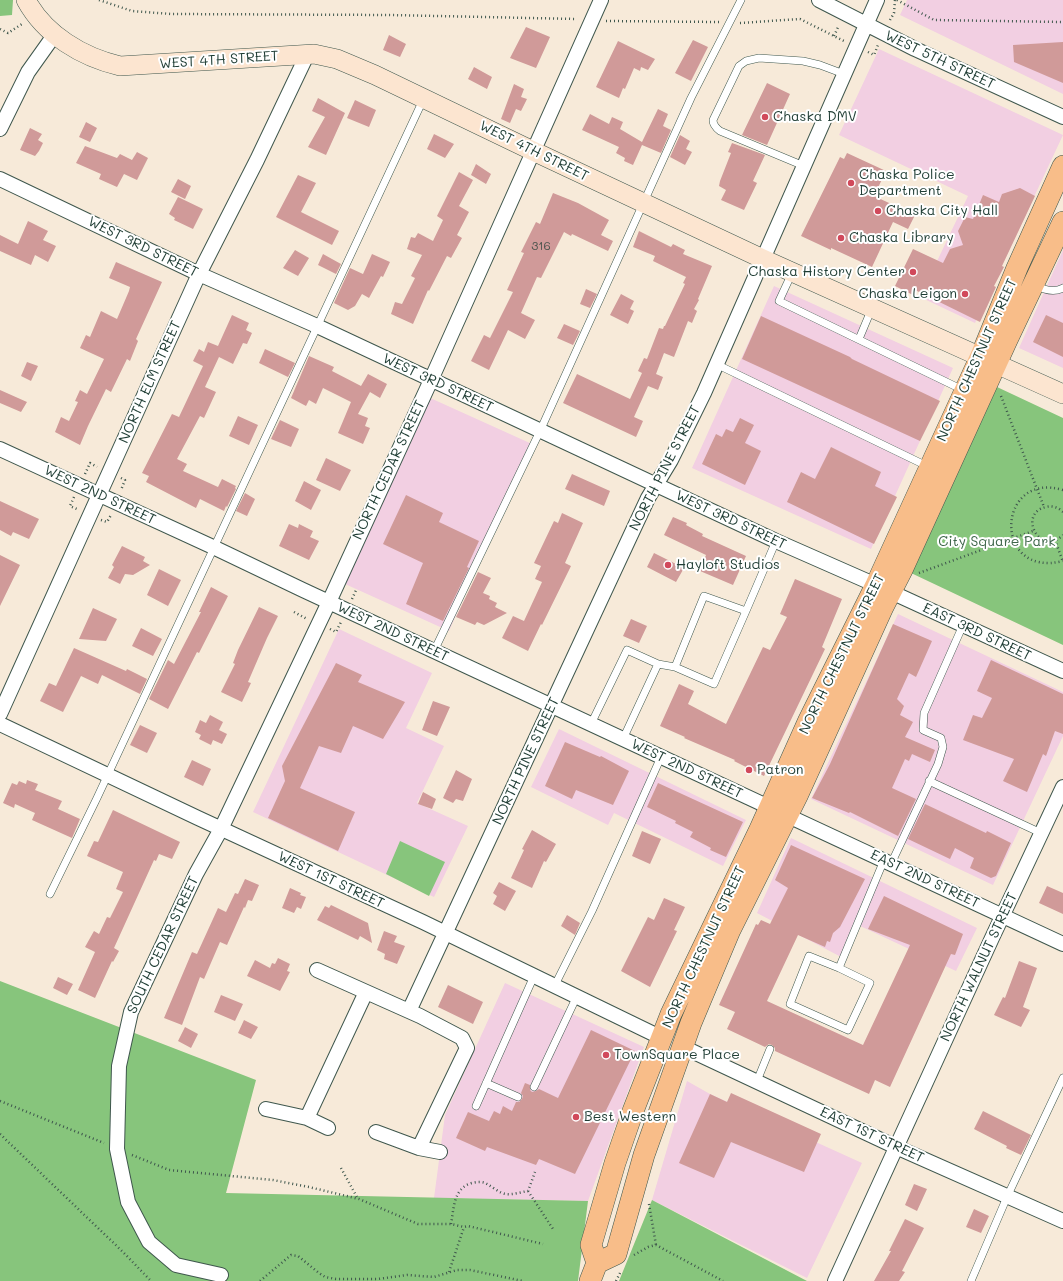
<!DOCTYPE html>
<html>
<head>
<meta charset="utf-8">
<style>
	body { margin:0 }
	canvas { display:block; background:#f7ead9 }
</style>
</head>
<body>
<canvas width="1063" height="1281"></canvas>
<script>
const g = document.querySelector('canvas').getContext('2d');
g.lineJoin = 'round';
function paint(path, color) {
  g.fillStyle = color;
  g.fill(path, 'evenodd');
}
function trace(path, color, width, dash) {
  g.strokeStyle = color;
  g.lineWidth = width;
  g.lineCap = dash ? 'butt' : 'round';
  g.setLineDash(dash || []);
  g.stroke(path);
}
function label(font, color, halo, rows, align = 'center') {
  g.font = font + ' Mali,sans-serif';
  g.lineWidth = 4;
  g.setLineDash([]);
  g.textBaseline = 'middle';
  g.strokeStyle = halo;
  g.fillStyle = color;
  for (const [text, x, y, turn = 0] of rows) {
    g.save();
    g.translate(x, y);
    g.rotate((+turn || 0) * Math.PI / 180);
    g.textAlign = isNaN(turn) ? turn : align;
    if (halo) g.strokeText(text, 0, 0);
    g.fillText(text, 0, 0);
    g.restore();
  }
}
paint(new Path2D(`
	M907,0H1063V94L900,15Z
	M879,49L1063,135L975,323L920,297L968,196L839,135Z
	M1063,250V368L1019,348Z
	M774,286L953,368L871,549L692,468Z
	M428,397L532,444L449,631L345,584Z
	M898,614L1063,692V736L993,885L811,799Z
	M339,629L432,673L406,728L444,746L417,803L468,826L434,897L253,812Z
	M559,729L746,820L723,866L614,813L608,825L531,787Z
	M791,838L977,928L956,971L858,925L843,958L757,913Z
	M505,983L644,1047L588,1201L434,1198L445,1115Z
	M687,1081L710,1094L862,1163L807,1278L652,1200Z`), '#f2cfe2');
paint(new Path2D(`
	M0,0H13L12,15L0,16Z
	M997,387L1063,418V645L911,573Z
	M400,841L445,862L429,896L386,874Z
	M0,981L256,1080L226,1193L588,1201L578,1281H0Z
	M652,1200L807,1281H619Z`), '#87c57c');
paint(new Path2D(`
	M526,27L550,37L536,68L510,58Z
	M389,35L406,44L400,57L383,50Z
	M693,40L708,47L691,81L675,73Z
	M618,41L655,59L648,70L641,67L640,71L634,68L625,89L623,88L619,98L596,87Z
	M1063,42V83L1014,62L1013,45Z
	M474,67L492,77L487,89L468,79Z
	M767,83L790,94L767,145L742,135Z
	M514,84L524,89L521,97L527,99L521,111L516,109L510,123L501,119Z
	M318,98L345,113L326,155L308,147L325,117L312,111Z
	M355,100L376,110L369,127L347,118Z
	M658,109L668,114L663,126L671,130L661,153L642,145L633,165L624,161L625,158L616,153L619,147L582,130L590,114L609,124L612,117L623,122L620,129L642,142Z
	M86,122L97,128L90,142L79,137Z
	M30,128L42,134L38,140L43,143L39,151L35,156L20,150Z
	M434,134L454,144L445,158L427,149Z
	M680,135L690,141L686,149L692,152L685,165L670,157Z
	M732,143L765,155L753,181L757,183L744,210L721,200L726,190L719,186L720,181L731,153L728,152Z
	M85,146L117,158L120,154L132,160L137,152L148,158L137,180L124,174L117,187L99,179L101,174L76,163Z
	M847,153L886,171L874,196L915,215L908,229L893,222L872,267L831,248V250L801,236L840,157L844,159Z
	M476,164L491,174L486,184L471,175Z
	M459,172L473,180L459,206L469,212L457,235L462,238L451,258L447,256L429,291L428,290L413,324L391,314L395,302L402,304L415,278L411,276L422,255L407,249L411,237L415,238L418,233L433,241L443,220L437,216Z
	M298,175L316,183L301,212L339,231L332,245L276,217Z
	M178,179L191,186L185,199L171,192Z
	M1020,188L1035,196L1002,266L1004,267L994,286L996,287L980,322L915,290L913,295L895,286L913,249L943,263L950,249L963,245L958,231L965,217L973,219L983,195L999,202L1002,194Z
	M553,193L578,203L609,220L601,235L613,241L608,251L572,234L571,236L564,232L541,278L537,277L521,313L535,320L525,339L508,330L489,370L471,361L484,335L490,338L513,292L507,290L524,253L521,252L536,222L540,224Z
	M178,197L203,209L193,229L174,220L175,218L169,214Z
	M28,221L48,231L43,240L56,246L48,262L35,255L31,265L0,251V235L18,244Z
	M639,231L671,247L673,244L685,250L683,254L712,266L698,299L699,300L694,309L697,311L692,323L688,321L674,357L664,353L656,374L663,377L658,390L648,386L634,417L643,421L636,437L563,403L577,374L630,399L642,373L638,371L644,358L647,359L659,328L663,329L664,326H665L685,284L683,283L686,277L653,261L655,256L633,247Z
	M295,250L309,258L298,276L283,268Z
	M323,254L341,264L336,274L318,265Z
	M372,254L390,262L383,277L381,276L369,298L362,294L355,306L348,310L334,303L350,268L363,274Z
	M116,262L162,282L136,339L138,341L130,361L127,359L111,392L106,389L88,426L80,445L55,432L61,417L69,421L78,402L75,401L80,390L87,394L104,359L80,348L86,335L90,337L101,311L117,319L129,291L130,287L109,278Z
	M586,289L597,294L590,308L580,304Z
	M621,294L634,301L630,309L634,311L628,324L610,315Z
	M232,315L249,323L246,330L252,333L247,344L243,343L233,364L219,357L205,387L216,392L204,418L200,416L177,459L187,464L183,471L218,487L222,479L236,486L235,488L236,489L227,507L226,506L224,511L200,499L196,508L146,482L149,476L142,473L172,414L179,417L203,366L193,361L199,349L204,352L208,342L218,346Z
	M1046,315L1063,323V357L1033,342Z
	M761,316L850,357L852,359L940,401L920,441L742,359Z
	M564,324L580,331L573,345L557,338Z
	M265,349L295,363L288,377L259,363Z
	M309,356L334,367L332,371L361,386L368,374L387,384L380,398L370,392L358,414L368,418L365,426L370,428L363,444L338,433L351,402L323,388L316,404L309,400L306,406L291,398Z
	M27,362L38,366L31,381L21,376Z
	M0,390L27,402L21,412L0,403Z
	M238,416L258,425L249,445L229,436Z
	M740,418L754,425L745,443L761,451L745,485L702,464L716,434L722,437L726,429L733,432Z
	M280,420L299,429L291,447L271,439Z
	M831,447L881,472L875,486L897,497L874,544L787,502L801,472L815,479Z
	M326,458L351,470L340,491L316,480Z
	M572,474L610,491L604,506L565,489Z
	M304,481L321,490L311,510L295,501Z
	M245,493L255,499L247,516L236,511Z
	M406,495L443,513L439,522L479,541L467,567L469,568L443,621L406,604L423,563L383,544Z
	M0,501L39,519L29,539L13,532L11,536L0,530Z
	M562,513L583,523L565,563L571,566L542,625L541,624L528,651L502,638L513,616L524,621L542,582L535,579L541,566L534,563L554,521L558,523Z
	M673,517L687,523L686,525L703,534L702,536L746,556L733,585L700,571L706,555L664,535Z
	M289,524L298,528L299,524L313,531L310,537L319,541L309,560L279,546Z
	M122,546L145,557L143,561L150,565L133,575L125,574L120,584L108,578L114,567L112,565Z
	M654,553L684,568L676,582L647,567Z
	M0,555L20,565L0,606Z
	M159,569L181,580L168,606L147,595Z
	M478,572L491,578L483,593L490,596L489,599L497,603L495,607L507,613L484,625L477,622L475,625L456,617Z
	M795,579L842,599L822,647L825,649L764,776L734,761L735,760L684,738L685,737L660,726L679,684L694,691L688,704L726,724L763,647L770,650L787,617L780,614Z
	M211,587L228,596L199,653L197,652L168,709L149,699L168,660L174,664L201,612H199Z
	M259,607L278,616L267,638L248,682L251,683L242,702L221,692L235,664L233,663L238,650Z
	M93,608L117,619L106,641L79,639Z
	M631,619L647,626L639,643L623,636Z
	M893,624L932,641L916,677L909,673L897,699L904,706L900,715L913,722L905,737L935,750L930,762L912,754L909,761L905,759L892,788L916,799L898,836L850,812L849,813L812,798L830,764Z
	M141,628L162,639L153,656L132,646Z
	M74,648L126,671L127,669L147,679L140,694L102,675L98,684L81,676L63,712L40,701L49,683L56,686Z
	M991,660L1063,694V734L1055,731L1046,756L1043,754L1027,792L1003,781L1014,759L963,740L973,715L982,718L992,698L977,691Z
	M336,663L362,675L358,682L405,702L383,739L353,726L341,753L319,746L300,788L355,812L338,851L268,818L285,781L282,766Z
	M433,701L450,707L437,736L422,730Z
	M210,715L223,722L219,730L227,734L222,744L213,740L211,745L199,739L201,735L195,732L200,720L206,723Z
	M140,725L157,733L147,753L130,745Z
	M565,742L600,757L601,756L629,771L613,805L576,790L572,799L545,786Z
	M192,760L211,769L203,786L184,777Z
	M456,770L472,779L463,801L456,799L453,803L443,798Z
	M27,780L38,784L35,790L62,801L58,809L80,819L72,838L32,820L35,813L15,804L14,808L3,803L12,783L17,785L19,781L26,784Z
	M658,783L743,822L726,857L710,850L711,848L690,837L693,832L675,823L676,821L647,807Z
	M423,792L436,799L432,809L418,804Z
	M925,804L986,833L987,831L1011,843L996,876L991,878L970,868L974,858L955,848L950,859L908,839Z
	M113,810L180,842L172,859L159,854L156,861L154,860L114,948L119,951L113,962L112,961L95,998L78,990L95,952L85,947L94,931L99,934L107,917L110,918L123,892L116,889L123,872L87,856L94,841L98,842Z
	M532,830L556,844L546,862L544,861L532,888L511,878L524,850L522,849Z
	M642,831L661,839L650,864L632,856Z
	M791,845L865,879L840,927L833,933L830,942L827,941L825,947L798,935L767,1001L863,1045L910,945L868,929L884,896L963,934L955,955L951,954L890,1087L875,1080L869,1094L775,1051V1048L772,1045L769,1044L765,1047L727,1029L735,1012L719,1005L756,924L758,925L761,920L770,924L788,888L775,880Z
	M245,879L259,885L252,901L248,900L245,908L244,907L227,945L220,942L204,979L200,977L182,1025L164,1018L192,952L197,954L218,908L226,912L235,893L238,894Z
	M499,882L516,891L505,911L493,904L497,896L493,893Z
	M1047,886L1063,893V914L1039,903Z
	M290,888L301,893L300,895L306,897L301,909L297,907L294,913L282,908Z
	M664,898L685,907L674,930L677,931L650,987L621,971L648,917L654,920Z
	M331,905L368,923L372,943L360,936L358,940L317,920L325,906L329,908Z
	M567,915L580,923L575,935L561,926Z
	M384,931L397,936L394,942L405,946L397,964L384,959L385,954L377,950Z
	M278,958L290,964L287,971L290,972L280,991L247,976L255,960L270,968L272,963L275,964Z
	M1019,961L1037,968L1023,1007L1030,1010L1021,1027L994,1015L1003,997L1005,998Z
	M58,977L73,984L67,995L53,988Z
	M448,985L483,1002L473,1024L438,1007Z
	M221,995L243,1004L235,1021L214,1012Z
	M244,1020L258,1027L251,1039L238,1033Z
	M185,1027L198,1034L191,1048L178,1041Z
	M591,1030L635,1051L575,1174L539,1159L536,1165L487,1147L485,1151L456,1138L468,1112L489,1121L494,1111L500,1114L503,1106L512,1111L516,1102H519L522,1099L523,1096L521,1093L525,1083L530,1085V1090L532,1092L536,1091L539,1089L558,1098Z
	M731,1093L821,1134L804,1172L731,1142L714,1178L679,1163L710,1094L727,1102Z
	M983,1111L1031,1135L1021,1155L1006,1148L1007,1146L974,1129Z
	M914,1184L927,1189L917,1211L905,1205Z
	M974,1209L989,1216L981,1233L966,1227Z
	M905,1219L924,1228L902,1271L905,1272L899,1281H874L891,1251H889Z`), '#d09a99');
const lane = new Path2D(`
	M804,166L720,131C716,128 713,125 713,120L739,66L746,61L759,58L803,61L820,65L844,74
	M792,273L779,301L963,390
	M1035,285C1044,290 1054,293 1063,288
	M859,339L872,308
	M716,364L929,467
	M704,596L746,611L714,684L675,667Z
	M746,611L776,541
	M434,651L540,431L691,98L741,0
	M658,664L675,667
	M591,724L627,650L658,664L623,739
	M929,781L1041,833
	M891,864L938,764L943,747L941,738L923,730L924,713L963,625
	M50,894L97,798L423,100
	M809,956L839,968L870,983L848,1030L790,1004Z
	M839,968L884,860
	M555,985L592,911L661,757
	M757,1081L770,1049
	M486,1083L518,1097
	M534,1087L577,996
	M476,1106L534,976
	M971,1281L1007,1197L1063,1078`);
const street = new Path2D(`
	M819,0L915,49L1063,117
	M0,129L28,72L55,34
	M0,179L199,274L317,326L776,541L876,585
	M0,449L213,547L303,590L1063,944
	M891,592L1063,671
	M0,714L199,274L257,160L307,55
	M0,724L198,818L423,922L662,1038
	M317,970L420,1016L462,1038L467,1048L419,1148
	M409,1011L648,498L671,460L704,393L877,0
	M683,1047L896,1147L1063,1221
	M266,1109L307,1118L328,1128
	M307,1118L366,992
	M376,1132L419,1148L440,1152
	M221,1275L176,1265L149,1242L128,1202L117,1149L119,1066L131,1012L196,874L221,829L329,602L431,380L601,0
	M835,1281L992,938L1063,787`);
const secondary = new Path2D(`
	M26,0C45,35 82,57 120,66L314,54L337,59L375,75L533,151L763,259L1063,394`);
const primary = new Path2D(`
	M597,1263L591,1245L615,1163L633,1111L671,1014L760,829L808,722L876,585L981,356L1017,268L1063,166
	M597,1263L616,1254L644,1155L691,1023L730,930L798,794L883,607L902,570L1007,340L1063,222
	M590,1281L597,1263`);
trace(lane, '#3f574d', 8);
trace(street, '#3f574d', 16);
trace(secondary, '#3f574d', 20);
trace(primary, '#3f574d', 22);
trace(new Path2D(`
	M99,0L132,11L171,14L391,15L577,19
	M897,0L934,20L1063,22
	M890,20L894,13L895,0
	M606,21L719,22
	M740,23L800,19L844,41
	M0,29L8,33L22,24
	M834,36L839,25
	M868,52L874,55L878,45
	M1001,396L1044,507
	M85,474L90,463L97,467
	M121,478L125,480L121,490
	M1063,490C996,470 992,579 1063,561
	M74,497L70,506L79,510
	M1063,512C1059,508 1053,505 1046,507C1017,513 1040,558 1063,535
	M101,520L107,522L111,515
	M1055,540L1063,562
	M919,573L1033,531
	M352,599L357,588
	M294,612L307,619
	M330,629L336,632L341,622
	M0,1101L104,1143
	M0,1134L123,1252L151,1281
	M132,1155L169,1170L273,1180L309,1187L359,1199L418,1224H451L464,1227L468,1226L543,1244
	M341,1168L358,1199
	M528,1191L553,1229
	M649,1204L656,1245
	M451,1224C454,1209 453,1188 472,1183C477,1182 482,1181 487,1184C493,1187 499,1193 506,1194C513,1195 521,1192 528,1191L535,1172
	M634,1255L648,1247L656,1245L723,1281
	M449,1272L464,1227
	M260,1281L291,1255L298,1256L319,1273L325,1277L336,1279H378L407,1275L434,1277L457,1270H470L523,1281
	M616,1281L621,1271`), '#3f574d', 2.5, [1, 3]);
trace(lane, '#fff', 7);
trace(street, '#fff', 14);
trace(secondary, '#fce5d0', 19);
trace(primary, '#f8bd89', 21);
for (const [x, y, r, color] of [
	[765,117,4,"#d1495b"],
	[851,183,4,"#d1495b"],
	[878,211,4,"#d1495b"],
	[841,238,4,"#d1495b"],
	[913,272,4,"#d1495b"],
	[965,294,4,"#d1495b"],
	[668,565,4,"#d1495b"],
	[749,770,4,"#d1495b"],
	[606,1055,4,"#d1495b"],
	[576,1117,4,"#d1495b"]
]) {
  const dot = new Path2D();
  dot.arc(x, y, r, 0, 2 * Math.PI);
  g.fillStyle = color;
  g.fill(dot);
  trace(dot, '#fff', 1.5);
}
label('12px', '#4b544d', null, [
	["316",541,246]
]);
label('14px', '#1f3d34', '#fff', [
	["WEST 4TH STREET",219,60,-4],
	["WEST 5TH STREET",940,60,25],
	["WEST 4TH STREET",534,151,26],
	["WEST 3RD STREET",143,247,26],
	["NORTH CHESTNUT STREET",977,360,-66],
	["NORTH ELM STREET",150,382,-66],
	["WEST 3RD STREET",438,383,25],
	["NORTH PINE STREET",665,468,-63],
	["NORTH CEDAR STREET",389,470,-65],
	["WEST 2ND STREET",100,495,25],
	["WEST 3RD STREET",731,520,25],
	["WEST 2ND STREET",393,632,25],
	["EAST 3RD STREET",977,632,25],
	["NORTH CHESTNUT STREET",842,654,-64],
	["NORTH PINE STREET",526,761,-65],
	["WEST 2ND STREET",687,769,25],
	["EAST 2ND STREET",925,879,25],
	["WEST 1ST STREET",331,880,25],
	["SOUTH CEDAR STREET",163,945,-65],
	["NORTH CHESTNUT STREET",704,947,-65],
	["NORTH WALNUT STREET",979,967,-65],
	["EAST 1ST STREET",872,1135,25]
]);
label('14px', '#1f3d34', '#fff', [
	["Chaska DMV",773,117],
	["Chaska Police",859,175],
	["Department",859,191],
	["Chaska City Hall",886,211],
	["Chaska Library",849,238],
	["Chaska History Center",905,272,"right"],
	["Chaska Leigon",957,294,"right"],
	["Hayloft Studios",676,565],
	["Patron",757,770],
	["TownSquare Place",614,1055],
	["Best Western",584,1117]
], 'left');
label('14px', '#3e664a', '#fff', [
	["City Square Park",997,542]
]);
</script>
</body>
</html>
